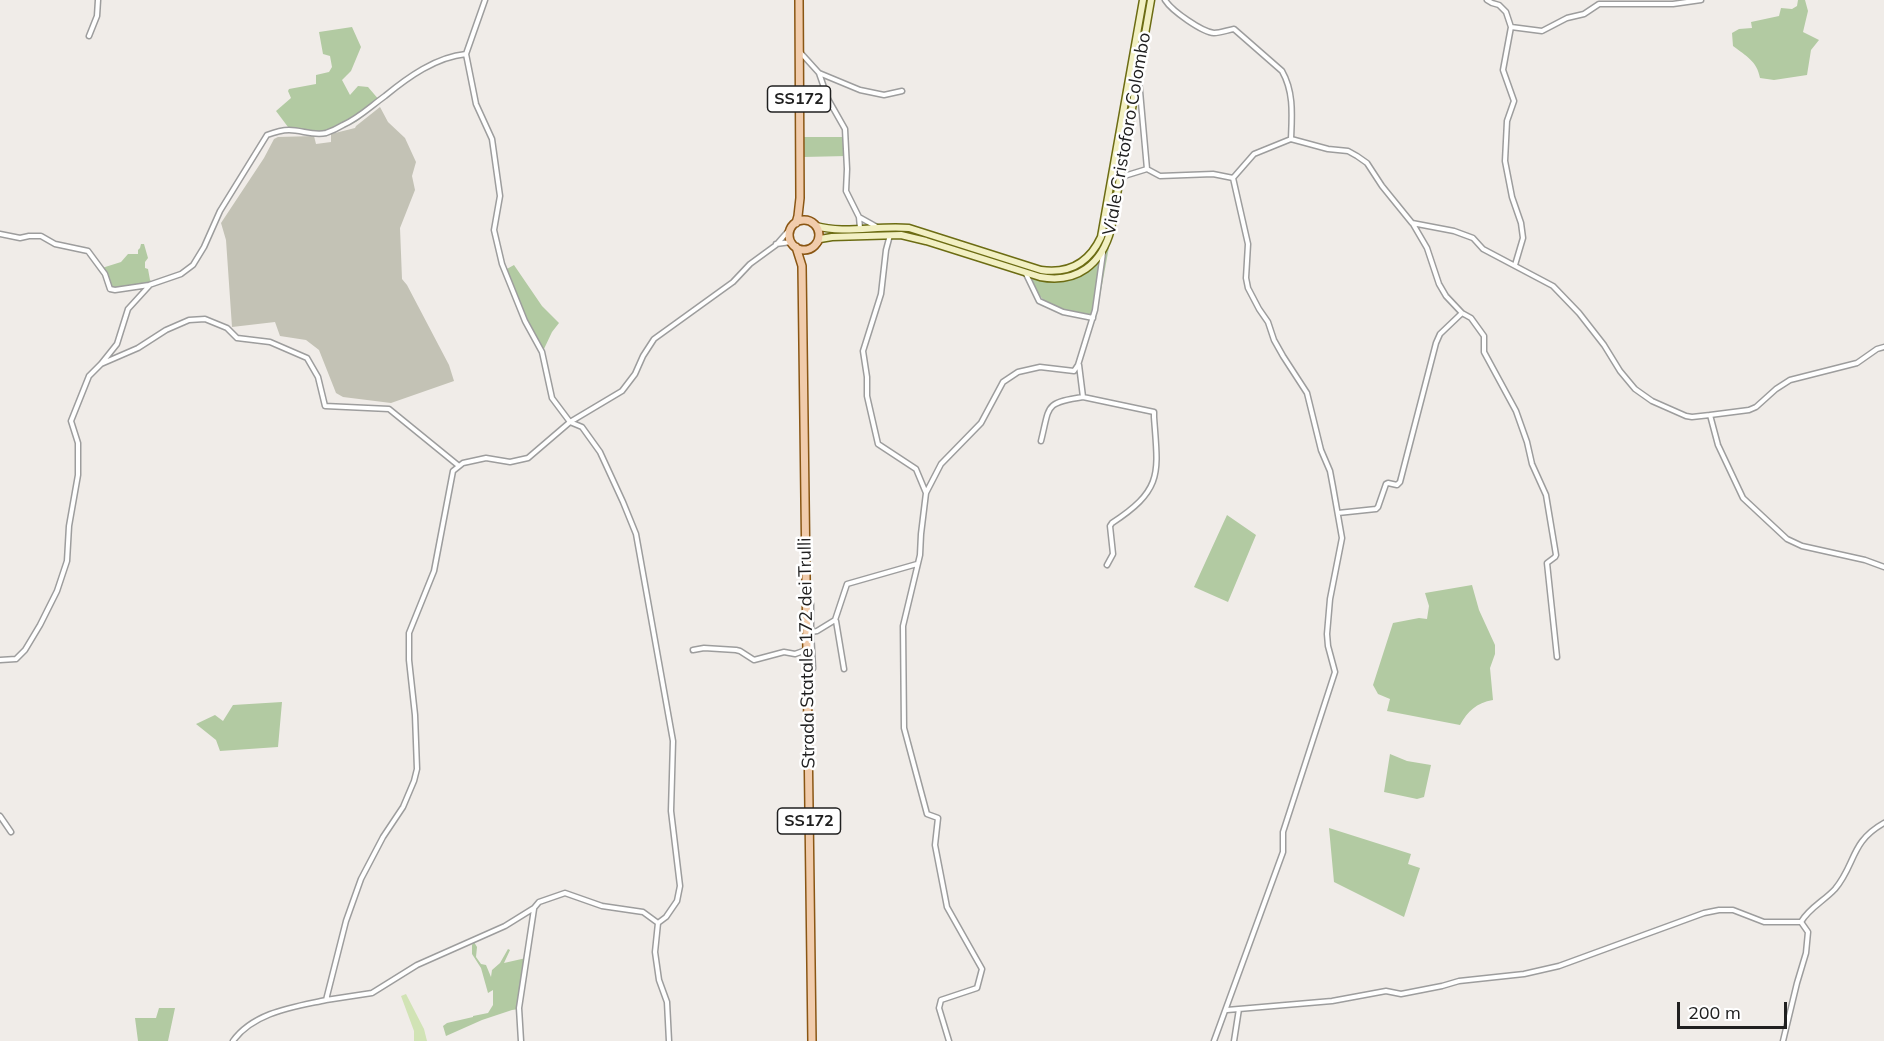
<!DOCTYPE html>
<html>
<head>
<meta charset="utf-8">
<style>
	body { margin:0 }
	#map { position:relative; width:1884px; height:1041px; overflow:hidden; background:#f0ece8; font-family:Mulish,sans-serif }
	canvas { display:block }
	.scale { position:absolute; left:1677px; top:1002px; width:110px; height:27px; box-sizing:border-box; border:3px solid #202020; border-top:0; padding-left:8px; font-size:18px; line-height:21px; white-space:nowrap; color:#202020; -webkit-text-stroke:4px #fff; paint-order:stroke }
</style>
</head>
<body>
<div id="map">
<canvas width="1884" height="1041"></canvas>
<div class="scale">200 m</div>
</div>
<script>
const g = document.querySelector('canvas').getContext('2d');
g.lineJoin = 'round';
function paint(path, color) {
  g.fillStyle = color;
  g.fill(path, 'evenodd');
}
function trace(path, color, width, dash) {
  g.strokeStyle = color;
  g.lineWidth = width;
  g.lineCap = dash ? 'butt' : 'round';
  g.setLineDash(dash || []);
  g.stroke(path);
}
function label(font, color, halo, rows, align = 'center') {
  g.font = font + ' Mulish,sans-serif';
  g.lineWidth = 5;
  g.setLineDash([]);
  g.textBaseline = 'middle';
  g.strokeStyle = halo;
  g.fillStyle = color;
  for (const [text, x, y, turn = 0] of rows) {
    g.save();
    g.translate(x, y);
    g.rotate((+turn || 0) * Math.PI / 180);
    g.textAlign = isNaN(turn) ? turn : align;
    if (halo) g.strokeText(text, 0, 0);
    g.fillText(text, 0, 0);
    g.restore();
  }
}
paint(new Path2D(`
	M380,107L388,122L405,138L416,162L412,176L415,190L400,228L402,279L407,285L449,365L454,381L391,403L343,397L336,393L319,350L306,340L280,336L275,322L232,327L226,240L221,223L264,158L274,139L278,137L314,136L316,144L331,142V134L355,128L356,126Z`), '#c3c2b5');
paint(new Path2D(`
	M406,994L424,1029L427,1041H414V1031L401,996Z`), '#d1e3b5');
paint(new Path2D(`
	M1798,0H1805L1808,11L1803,32L1819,40L1811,50L1807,75L1774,80L1760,78C1757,61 1746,56 1733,46L1732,33L1739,29L1752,28L1751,22L1779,16L1781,8L1792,9L1797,6Z
	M352,27L361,47L351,71L342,80L350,95L358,86L368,87L380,101C372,108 363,118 354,123C334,133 309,133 288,127L276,111L291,98L288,91L289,89L316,84V75L329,72L332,67L330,56L323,54L319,32Z
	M802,137H846L847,156L803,157Z
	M141,244H144L148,258L145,262V268L148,269L150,280L152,282L112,289L102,268L121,262L128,254H138V250L140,248Z
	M1109,247L1096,318C1067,311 1039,310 1030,277C1067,286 1087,278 1109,247Z
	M514,265L542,306L559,323L552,332L543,351L514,294L505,270Z
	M1227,515L1256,535L1228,602L1194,587Z
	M1472,585L1479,610L1495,645V654L1490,668L1493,700C1476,703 1468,711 1460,725L1387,711L1390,699L1378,694L1373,685L1393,623L1419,618L1427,619L1429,606L1425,593Z
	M282,702L278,747L220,751L216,740L196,724L215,715L223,721L233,705Z
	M1390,754L1407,761L1431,765L1424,797L1417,799L1384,792Z
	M1329,828L1411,854L1408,864L1420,868L1404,917L1334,882Z
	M474,942L477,947L476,957L481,964L486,965L491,977L492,970L500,963L508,949L510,950L504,963L526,958L519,1009L512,1010L482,1020L446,1036L443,1026L447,1023L473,1017V1016L488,1013L493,1005V990L488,993L481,968L472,954V945Z
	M159,1008H175L168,1041H138L135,1018H156Z`), '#b2caa2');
const street = new Path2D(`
	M1165,0C1172,11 1202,32 1214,33C1220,33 1228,30 1234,29L1282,71C1294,92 1292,115 1291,139L1254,154L1233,178
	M1487,0L1492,3L1499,5L1506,12L1511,27L1503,70L1514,101L1507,121L1505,161L1512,197L1521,223L1523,238L1515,265
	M1511,27L1542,31L1567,18L1584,14L1599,4H1673L1701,0
	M89,36L97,16L98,0
	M800,52L819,73L828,99L845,129L847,169L846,191L859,217L860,228
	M466,54L476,104L492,139L500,196L494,230L502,264L525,321L542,352L552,398L570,422L582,427L600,452L623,502L636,534L673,741L671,811L680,886L677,901L666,917L658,923L655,952L659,980L667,1002L669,1041
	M466,54L485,0
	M819,73L860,90L884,95L902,91
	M1139,80L1147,169
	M1291,139L1328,149L1348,151L1357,156L1367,163L1382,186L1412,223L1454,231L1473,238L1483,249L1553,286L1579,313L1604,345L1620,371L1635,389L1652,401L1686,416L1692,417L1710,415L1718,445L1743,498L1787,539L1802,546L1865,560L1884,567
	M1121,177L1147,169L1160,176L1213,174L1233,178L1248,244L1246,278L1248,288L1259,309L1268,322L1274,340L1283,356L1307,393L1321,450L1330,471L1333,487L1342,538L1330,599L1327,634L1328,646L1335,672L1283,832V852L1214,1041
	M859,217L877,227
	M1413,224L1427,248L1439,284L1446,296L1462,313L1471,318L1484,336V352L1516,411L1527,442L1532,464L1546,495L1556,555L1555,557L1547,563L1557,657
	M0,234L20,238L29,236H41L55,244L88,251L105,274L110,289L115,290L149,285L181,274L193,265L204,247L220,211L267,135C275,132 281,130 289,130C302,130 313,136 326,133C332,131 338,128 343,125C359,118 371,106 385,96C408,77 436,57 466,54
	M890,235L886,250L881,294L863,351L867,377V396L878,444L916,469L926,493
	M776,244L791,242
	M1026,274L1039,301L1063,312L1093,318
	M101,364L138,348L166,330L189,320L205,319L227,328L237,338L270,342L307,358L318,377L325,406L389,409L459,466
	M1079,365L1083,397L1154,412V417C1158,473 1164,489 1112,523L1110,526L1113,554L1107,565
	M1710,415L1749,410L1756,407L1776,389L1790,380L1857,363L1877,349L1884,347
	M1041,441C1050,405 1044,403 1083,397
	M1338,513L1376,509L1378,507L1386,484L1388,483L1397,485L1400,482L1436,343L1440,334L1462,313
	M807,602L811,604V632L817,631L835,620L847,584L917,564
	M836,621L844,669
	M811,632L813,668
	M693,650L704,648L736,650L740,651L754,660L784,652L795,654L806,650
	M0,660L16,659L25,650L40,625L57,591L67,561L69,526L78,475V443L71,421L89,376L101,364L117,344L128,309L149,286
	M0,816L11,832
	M326,1000L372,993L417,965L505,926L534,908L539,902L565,893L602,906L643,912L658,923
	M1227,1010L1332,1001L1386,991L1401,994L1442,986L1459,981L1524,974L1559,966L1704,913L1719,910H1733L1764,922H1801
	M233,1041C254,1012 294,1007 326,1000L346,921L361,879L383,837L403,807L414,781L417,769L415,715L409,660V633L434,571L453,471L463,463L486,458L510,462L528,458L570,422L622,391L635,374L643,356L654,339L733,282L750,264L776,245L790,229
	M521,1041L519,1008L534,909
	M949,1041L939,1008L941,1000L977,988L982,969L947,907L935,845L938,818L927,814L904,728L903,626L920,555L921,534L926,493L941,464L981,423L1003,382L1018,372L1040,367L1074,371L1078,365L1095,310L1103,253
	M1234,1041L1239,1009
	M1783,1041L1797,983L1806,953L1808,932L1801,922C1809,908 1824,901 1835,889C1856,864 1850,842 1884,823`);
const secondary = new Path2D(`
	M816,226C844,234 879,225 909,228L1041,270C1069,274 1089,263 1101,237L1143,0
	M817,243L820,239L832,237L901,235L926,241L1040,277C1077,284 1102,264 1111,229L1151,0`);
const primary = new Path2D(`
	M789 235a15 15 0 1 1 30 0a15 15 0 1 1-30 0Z
	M796,223L798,216L800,198L799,0
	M796,247L802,266L812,1041`);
trace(street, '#9d9d9d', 7);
trace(secondary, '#6c6c13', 9);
trace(primary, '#8a5613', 10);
trace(street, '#fff', 4);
trace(secondary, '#f2f0c3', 6);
trace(primary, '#f1ccac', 7);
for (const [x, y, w] of [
	[799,99,63],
	[809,821,63]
]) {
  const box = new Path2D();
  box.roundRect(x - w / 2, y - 13, w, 26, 4.5);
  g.fillStyle = '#fff';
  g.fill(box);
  trace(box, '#202020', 1.5);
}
label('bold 16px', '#202020', null, [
	["SS172",799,99],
	["SS172",809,821]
]);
label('18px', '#202020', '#fff', [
	["Viale Cristoforo Colombo",1127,134,-80],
	["Strada Statale 172 dei Trulli",807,653,-91]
]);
</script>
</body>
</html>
